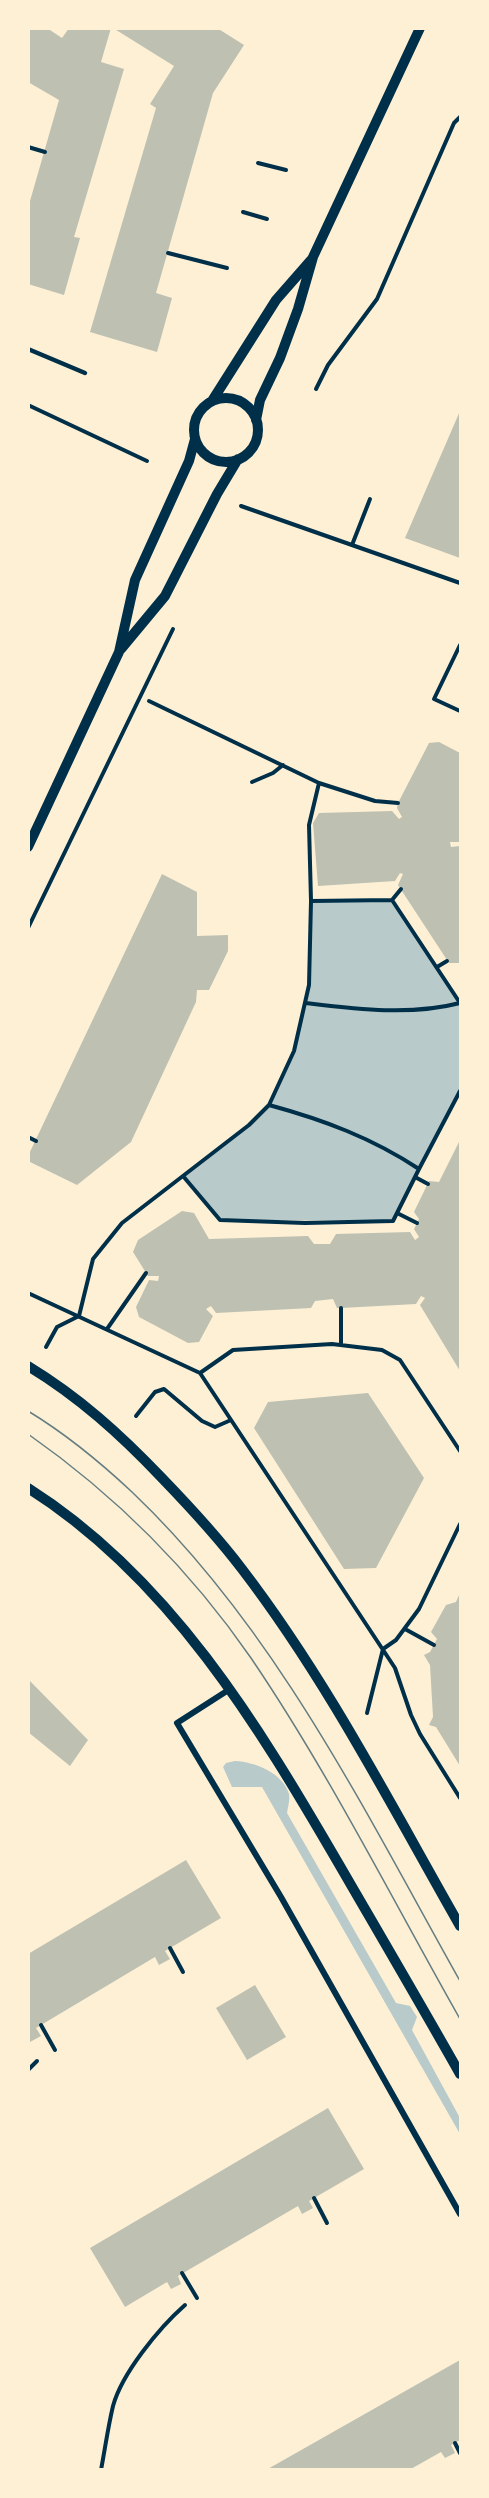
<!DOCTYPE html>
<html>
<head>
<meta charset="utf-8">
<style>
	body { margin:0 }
	#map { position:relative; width:489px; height:2498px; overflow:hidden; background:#fdf0d5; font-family:"Fira Sans Condensed",sans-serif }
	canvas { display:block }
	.frame { position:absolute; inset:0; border:30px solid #fdf0d5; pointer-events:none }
</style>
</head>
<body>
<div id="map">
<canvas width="489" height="2498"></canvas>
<div class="frame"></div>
</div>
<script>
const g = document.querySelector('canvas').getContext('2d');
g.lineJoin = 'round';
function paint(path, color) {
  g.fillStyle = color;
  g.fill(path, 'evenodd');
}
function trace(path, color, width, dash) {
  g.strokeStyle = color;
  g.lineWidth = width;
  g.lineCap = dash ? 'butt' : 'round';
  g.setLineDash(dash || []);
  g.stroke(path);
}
paint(new Path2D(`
	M392,900L460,1003V1091L393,1221L220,1220L183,1176L249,1125L269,1105L294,1051L309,985L311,901Z
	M235,1761C255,1762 283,1773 289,1794C290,1800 288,1807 287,1813L396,2003L410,2006L417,2017L412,2030L460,2118V2134L262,1787H232L223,1767L226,1763Z`), '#b9caca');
paint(new Path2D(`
	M28,28H47L62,38L69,28H111L101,62L124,69L74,237L80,238L64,295L28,284V208L59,100L28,82Z
	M113,28H217L244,45L213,93L156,293L172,298L157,352L90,332L156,108L150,104L174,66Z
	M460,411V558L405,538Z
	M439,742L460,753V842H450L451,847L460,846V963H449L398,885L403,874L400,873L395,881L318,886L313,823L319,813L392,811L399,819L402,817L397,808L398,803L429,743Z
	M162,874L197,892V936L228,935V951L209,990H197L196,1002L131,1142L77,1185L28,1161V1156Z
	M460,1140V1371L420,1305L425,1298L421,1296L416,1304L341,1308H337L333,1299L315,1301L311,1308L216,1313L211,1306L206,1309L213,1316L199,1342L188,1343L139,1317L136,1307L149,1280L158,1281L159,1276H148L133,1252L138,1240L182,1211L194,1213L209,1239L308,1236L314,1244H330L336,1234L410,1232L415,1240L419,1237L414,1229L419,1219L414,1212L429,1181L439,1182Z
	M368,1393L424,1478L376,1568L344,1569L254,1428L268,1402Z
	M460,1593V1766L436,1727L429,1725L433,1717L430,1665L424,1655L430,1652L437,1639L431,1632L446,1605L456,1602Z
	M28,1679L88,1740L70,1766L28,1732Z
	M186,1860L221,1918L165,1951L170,1959L159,1965L155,1957L36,2028L41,2036L30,2042L28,1954Z
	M255,1985L286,2037L247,2060L216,2008Z
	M328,2108L364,2169L309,2201L313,2208L302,2214L298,2206L178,2276L181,2284L171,2289L167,2282L125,2307L90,2248Z
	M460,2360V2440L451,2445L455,2453L445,2458L441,2452L409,2470H266Z`), '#bec0b2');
trace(new Path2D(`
	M28,147L45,152
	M258,163L286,170
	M243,212L267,219
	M168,253L227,268
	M316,389L328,365L377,299L454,123L460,117
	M28,405L147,461
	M241,506L460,583
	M352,545L370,499
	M460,645L434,699L460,711
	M149,701L319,783
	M252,782L273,773L283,765
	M398,803L375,801L319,783L309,825L311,901L309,985L294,1051L269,1105C324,1120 372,1138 419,1169L460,1091
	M392,900L401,889
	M311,901L392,900L460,1003
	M28,928L173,629
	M437,967L447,961
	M306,1003C356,1009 410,1016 460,1003
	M28,1137L36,1141
	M183,1176L220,1220L305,1223L393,1221L419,1169
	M415,1177L428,1184
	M397,1213L417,1223
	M28,1293L200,1373L395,1668L411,1715L420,1734L460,1798
	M107,1329L146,1273
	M341,1344V1308
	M46,1347L57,1327L79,1316L93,1259L122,1223L249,1125L269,1105
	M200,1373L233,1350L332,1344L382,1350L400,1360L460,1451
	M136,1416L155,1392L164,1389L202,1421L215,1427L231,1420
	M405,1629L434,1645
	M367,1713L383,1649L396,1640L419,1609L460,1524
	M170,1948L183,1972
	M41,2025L55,2050
	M28,2070L37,2061
	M314,2198L327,2223
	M182,2273L197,2298
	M455,2443L460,2453
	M101,2470C105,2449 108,2427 113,2406C122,2373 159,2328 185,2305`), '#003049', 4);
trace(new Path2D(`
	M28,349L85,373`), '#003049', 4.5);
trace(new Path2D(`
	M230,1689L177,1723L281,1897L460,2214`), '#003049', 6);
trace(new Path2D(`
	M194 430a32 32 0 1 1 64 0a32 32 0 1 1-64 0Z
	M212,401L276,300L311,260
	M256,420L260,400L280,358L298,309L313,257L420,28
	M121,649L165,596L217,494L238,459
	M28,847L119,652L135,580L189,461L195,439
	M28,1366C79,1397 120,1434 161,1477C189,1506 217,1536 242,1569C327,1680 391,1805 460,1926
	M28,1488C170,1578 258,1725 340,1866C380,1935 421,2005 460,2074`), '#003049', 10);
trace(new Path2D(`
	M28,1411C66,1434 100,1462 132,1492C276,1629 364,1810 460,1981
	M28,1434C115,1495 191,1571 251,1658C329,1773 392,1899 460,2019`), '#657d81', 1.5);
</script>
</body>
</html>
